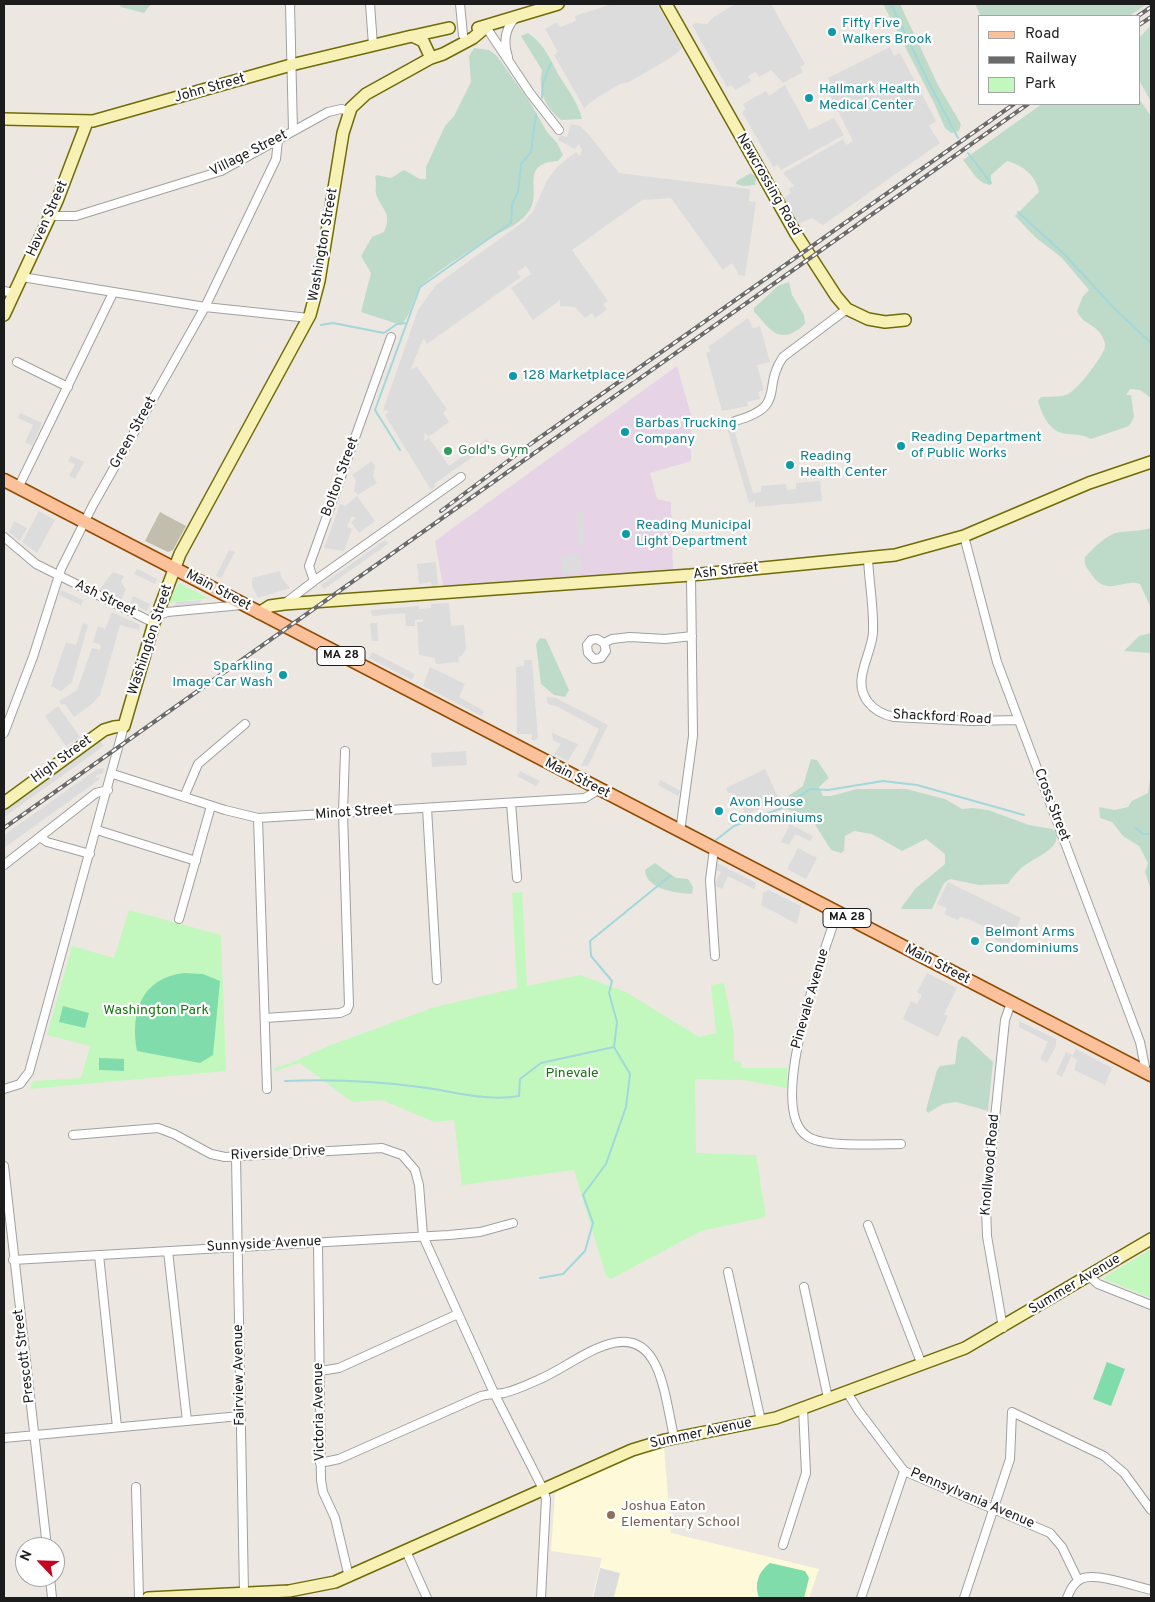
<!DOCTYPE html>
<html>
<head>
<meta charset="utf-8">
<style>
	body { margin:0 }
	#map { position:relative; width:1155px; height:1602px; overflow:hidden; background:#ede7e1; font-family:Overpass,sans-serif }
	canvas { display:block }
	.frame { position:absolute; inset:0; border:5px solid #1c1c1c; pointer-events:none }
	.legend { position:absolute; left:978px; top:15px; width:162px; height:90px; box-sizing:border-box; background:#fff; border:1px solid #a4a4a4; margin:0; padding:6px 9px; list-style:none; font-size:15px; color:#1c1c1c }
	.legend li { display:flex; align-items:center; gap:10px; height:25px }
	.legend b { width:25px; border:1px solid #a4a4a4 }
	.north { position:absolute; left:15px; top:1537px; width:50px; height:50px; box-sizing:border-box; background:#fff; border:1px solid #a4a4a4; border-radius:50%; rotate:294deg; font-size:14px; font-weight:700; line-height:20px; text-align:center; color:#1c1c1c }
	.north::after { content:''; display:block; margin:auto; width:18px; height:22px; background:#c50321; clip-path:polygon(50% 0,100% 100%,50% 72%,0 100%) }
</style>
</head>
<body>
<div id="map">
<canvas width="1155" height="1602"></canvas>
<div class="frame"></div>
<ul class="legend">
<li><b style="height:6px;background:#fac19a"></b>Road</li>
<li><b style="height:6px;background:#6a6a6a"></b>Railway</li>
<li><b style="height:14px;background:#c2f8be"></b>Park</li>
</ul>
<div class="north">N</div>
</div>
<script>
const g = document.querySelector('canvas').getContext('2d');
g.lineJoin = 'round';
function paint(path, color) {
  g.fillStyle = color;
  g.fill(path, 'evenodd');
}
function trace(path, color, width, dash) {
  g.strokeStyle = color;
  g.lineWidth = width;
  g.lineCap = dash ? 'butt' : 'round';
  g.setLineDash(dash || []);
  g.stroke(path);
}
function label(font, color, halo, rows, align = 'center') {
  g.font = font + ' Overpass,sans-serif';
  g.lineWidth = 4.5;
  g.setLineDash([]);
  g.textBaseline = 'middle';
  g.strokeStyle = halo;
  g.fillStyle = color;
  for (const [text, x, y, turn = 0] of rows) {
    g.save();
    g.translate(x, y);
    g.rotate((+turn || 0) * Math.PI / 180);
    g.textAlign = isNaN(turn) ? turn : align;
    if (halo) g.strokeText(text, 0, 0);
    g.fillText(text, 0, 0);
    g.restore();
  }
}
paint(new Path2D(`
	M677,366L691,415V461L650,473L657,499L671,502L673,570L443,586L435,541Z`), '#e6d3e6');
paint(new Path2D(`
	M664,1447L671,1533L819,1569L809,1598H592L602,1558L551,1551L555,1494L560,1489L614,1464Z`), '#fef9d9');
paint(new Path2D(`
	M160,512L186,526L173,550L168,552L145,541Z`), '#c1bead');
paint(new Path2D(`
	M119,4H151L144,13L121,7Z
	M883,4H900L938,85L961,124L959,131L951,133L945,128L934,103Z
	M975,4H1147L1129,16H981Z
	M1151,25V102L1139,80V38Z
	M528,33C545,44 551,62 560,77C568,90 579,104 582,119L561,120C544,106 538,90 542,70L521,36Z
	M474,48L489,50L497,56L531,104L547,132L557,143L563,155L558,161C518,163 543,191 529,211C520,225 505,229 492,237C472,249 438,270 422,285C414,293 412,315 401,325L361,312L371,273L361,256L372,237L384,232C393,213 381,209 376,194C375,188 377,183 375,177L377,175L391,178L404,170L420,179H426V167L445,126L454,116L471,82L469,56Z
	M1139,99L1151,116V398L1140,390L1130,389L1126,395H1131L1134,417L1129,426L1091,439C1082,434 1077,435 1068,434C1050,433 1043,417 1038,401L1041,397C1049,396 1060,398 1068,394C1077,390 1100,360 1104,350C1106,346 1105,342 1103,338C1098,325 1082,324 1077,311L1083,296L1089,290L1062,258L1035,237L1015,216L1039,192C1036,175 1022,165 1007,161L991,175V185C977,184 972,170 963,160L1042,104H1139Z
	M751,173L756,177L755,185L744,186L736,184L737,181Z
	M789,282L792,295L804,315L805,323C802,328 797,330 792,333C774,341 766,323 754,312V308L778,286Z
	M1151,528V608L1140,584C1123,578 1106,599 1090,572C1086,567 1084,564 1085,557C1094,548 1106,534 1120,532C1131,531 1141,531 1151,528Z
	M1151,633V653L1124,651L1139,636Z
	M540,638L546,639L569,690L565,697L554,695L541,684L536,644Z
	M811,759L817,760L829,778L819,787L823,796H831L857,789H906L945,799L962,809L973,808L988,810L1029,825L1052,829L1057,833C1059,849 1038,856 1027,864C1019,869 1013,876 1008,884L979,885L950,879L944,883L932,909H904L901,908L915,889L945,864V854L926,839L902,851L872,834L854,831L845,836L844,851L841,853L831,850L811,818L783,808L780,805L781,801L803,786Z
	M1150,780H1151V890L1145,872L1148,863L1139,846L1123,836L1112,822L1100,818L1099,807L1115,810L1128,807L1132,801L1148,793Z
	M655,863L676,878L688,879L693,887L692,894C677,893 646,890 645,870Z
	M962,1036L967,1038L993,1062L988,1111L956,1102L943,1104L928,1113L926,1110L937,1070L940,1066L955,1064L958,1041Z`), '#bedbc9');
paint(new Path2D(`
	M178,584H181L208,598L168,603Z
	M522,892L527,986L580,975L626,992L699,1037L716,1033L711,985L724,983L734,1034V1061L741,1062L742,1068H787V1088L743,1080L695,1079L696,1153L756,1155L766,1217L701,1231L611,1279L606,1276L574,1170L462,1185L454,1120L434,1122L382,1100L352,1102L300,1063L275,1071L274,1068L291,1063L328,1046L435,1007L517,988L512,893Z
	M129,910L221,935L226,1071L30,1089L33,1081L81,1078L90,1046L47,1035L72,946L114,958Z
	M1151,1249V1298L1104,1279L1105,1277Z`), '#c2f8be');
paint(new Path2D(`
	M184,973L203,974L220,981L213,1055L200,1063L137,1051C130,1013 141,978 184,973Z
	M63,1006L89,1013L85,1028L59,1022Z
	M99,1058L124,1059V1071L99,1070Z
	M1107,1362L1125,1369L1111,1406L1093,1399Z
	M770,1563L805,1571L809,1578L804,1598H759C754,1584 758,1572 770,1563Z`), '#80dcaa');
paint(new Path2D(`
	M612,4H657L682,48L672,57L629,82L620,84L595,99L584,108L554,55L558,52L545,29L557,22L560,27L576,21L575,16Z
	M736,4H771L805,64L800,67L803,72L783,83L771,70L759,77L756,72L748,76L751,81L735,90L732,85L727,87L692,25L696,23L707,24L715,16Z
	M890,47L894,56L900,53L936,121L929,126L940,143L823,225L812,218L797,224L783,199L791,193L789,189L794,186L783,173L843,139L846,145L853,141L825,85L830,82L828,78Z
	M785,85L809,130L834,118L844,135L781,170L778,165L773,167L742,112L746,109L743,104L766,91L769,96Z
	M571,124L580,126L589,135L619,173L750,189L749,201L756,202L745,276L739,275L732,263L723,270L671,198L642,200L572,250L608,301L603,304L607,309L595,318L592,313L585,318L575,307L560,306V300L533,320L511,288L531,274L526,266L517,272L521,277L427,344L424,339L422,341L411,369L417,367L447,409L443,413L449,422L428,437L425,432L424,441L429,438L449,466L487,439L491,444L434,484L435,487L431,490L385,415L389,411L383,410L418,310L436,285L523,222L533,212L546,182L557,167L576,152L580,156L582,150L579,144L575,149L558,140L560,135L567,137Z
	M748,318L753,328L760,326L770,362L757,365L764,390L758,392L760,399L747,402L748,406L722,411L706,353L711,351L708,347Z
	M20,413L42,423L32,446L25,442L33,425L18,418Z
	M733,426L753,493L761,492V486L786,484L787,490L796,489V483L820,481L822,501L755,507V501L749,503L727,428Z
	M71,456L84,462L75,479L69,476L75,464L68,461Z
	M372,461L375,466L373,477L377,483L358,495L354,491L356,480L352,475Z
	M357,496L375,521L359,533L351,522L356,518L352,516L347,527L352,529L344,551L324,548L340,504L345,506Z
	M39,511L55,520L37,553L22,542Z
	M576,512H584V546H578Z
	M14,521L27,528L20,541L9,532Z
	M385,540L388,544L324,589L321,585Z
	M229,550L235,552L221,578L216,576Z
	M581,554L582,573L562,574L561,556Z
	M436,562L438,585L432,586L431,582L419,584L417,564Z
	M137,569L157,579L155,584L134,574Z
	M280,571L281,577L290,588L258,598L252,586V578Z
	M113,572L124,576L121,582L126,589L121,601L99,590Z
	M61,590L83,600L81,605L59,595Z
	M133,596L150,604L147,611L130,603Z
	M202,600L198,605L172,608L177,602Z
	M449,603L451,626L464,625L466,649L462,656L458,657L459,662L436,664L435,658L419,655L417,622H423V619L415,620V626H406L405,613L372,616L371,610L419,606V609L431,608V604Z
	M112,612L140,625L139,630L120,625L100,695L92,704L74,717L65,704L62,705L59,701L77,690L92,648L100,650L101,645L93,642L98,626L105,629Z
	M83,623L88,625L72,682L61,691L51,686L66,642L76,645Z
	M370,623H377L378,641H372Z
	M372,652L415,674L412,680L369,658Z
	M524,660H532L538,739L532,740V734H517L516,667L524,666Z
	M430,667L465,684L459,697L484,711L482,716L423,686Z
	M546,697L556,698L608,725L588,766H581L599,729L558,707L548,704Z
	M58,706L80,737L66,746L45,716Z
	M552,733L578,744L568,761L554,754L561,744L553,740Z
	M100,741L104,746L4,817V810Z
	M466,751L467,765L432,767L431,753Z
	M104,768L103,773L95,776L100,779L4,848V835L97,769Z
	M765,769L779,799L746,815L740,802L737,803L731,792L728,793L726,788Z
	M520,771L540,781L536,786L517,776Z
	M660,780L681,791L678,796L658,785Z
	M790,824L813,836L810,841L795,834L789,845L781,842Z
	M798,848L817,858L806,879L787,869Z
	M717,863L756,883L754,889L728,876L722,889L714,885L721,872L714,869Z
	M948,882L1021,918L1008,946L995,940L996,936L984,929L985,927L968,919L960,917L958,920L944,914L947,908L937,904Z
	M768,890L801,906L797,924L761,905L763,893Z
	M927,973L957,988L944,1014L948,1016L938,1037L903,1019L911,1001L917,1004L922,995L917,992Z
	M1019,1021L1056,1039V1046L1047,1063L1040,1059L1048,1042L1019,1027Z
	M1076,1049L1112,1068L1105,1085L1074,1070L1077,1060L1072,1057Z
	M1066,1052L1072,1055L1062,1077L1056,1074Z
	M600,1568L620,1573L614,1597L593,1598Z`), '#dcdcdc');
trace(new Path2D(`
	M891,4L927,79L958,138
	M542,98L543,83L551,63
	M968,153L991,183
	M1018,212L1064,254L1114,308L1151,343
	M321,325L333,323L384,333L397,324L407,323
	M400,450L375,410L420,287L511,223L512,204L518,192L521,164L531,152L536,114
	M1136,828L1143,834H1151
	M716,840L734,826L782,808L810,789L828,790L883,781L917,785L1024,815
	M285,1081C330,1079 375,1081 420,1087C453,1091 487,1102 519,1096L520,1079L541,1063L614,1047L617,1022L609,993L612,981L591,956L590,941L670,876
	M540,1278L563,1274L585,1251L593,1223L583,1195L606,1164L626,1107L630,1074L614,1047`), '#a2d7db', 2);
const street = new Path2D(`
	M290,4L293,131
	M370,4L373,45
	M460,4L463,35
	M486,27L530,93L559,130
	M508,57C503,42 505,28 516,17
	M51,216H76L221,171L328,112L341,109L349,111
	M22,277L205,307L309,318
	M4,291L14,293
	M17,362L68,387
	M735,421C788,406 761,389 783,357L847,309
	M18,488L113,293
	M964,536L997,662L1140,1042L1146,1072
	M4,537L36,564L154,623L160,615L167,612L242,605
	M868,558C869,583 874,607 873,632C872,655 851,680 868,702C875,711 884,715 894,717L971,721L1018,720
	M314,581L461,477
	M284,604L314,581L309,566L391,337
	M604,643L597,639L591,640L587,645L588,653L594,659L601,658L606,651L604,643L612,639L630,637L665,639L692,636
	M4,733L33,657L61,569L93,505L205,307L276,159L278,140
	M113,774L225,810L258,818L585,798L598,790
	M184,797L198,764L245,724
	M511,803L517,878
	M427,808L437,980
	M258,818L267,1089
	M97,830L196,861
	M680,832L693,736L691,575
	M40,837L47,842L90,854
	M714,849L710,880L715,956
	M4,865L96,793L108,790
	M837,913C824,953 765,1108 807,1136C823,1148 879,1144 901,1144
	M179,919L211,806
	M265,1018L340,1013L347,1010L349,1005L343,813L345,751
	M4,1089L20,1084L29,1072L124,726
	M73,1135L158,1128L174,1134L211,1154L225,1157L382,1148L402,1155L415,1170L419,1185L423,1236L494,1393L543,1489L546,1499L541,1598
	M236,1157L244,1593
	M4,1166L47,1547
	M868,1225L922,1365
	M318,1242L321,1480L323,1492L335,1518L349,1577
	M168,1251L187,1421
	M99,1255L117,1427
	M13,1260L449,1235L480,1232L513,1223
	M728,1272L761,1421
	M1089,1276L1098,1284L1151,1305
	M804,1287L828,1398
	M1003,1328L987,1236L986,1206L1005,1020L1011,1003
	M320,1371L339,1368L458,1314
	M847,1392L858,1410L904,1471L1050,1533L1062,1547L1078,1580
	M4,1438L240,1416
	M320,1463L339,1459L481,1396C489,1394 497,1394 504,1393C516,1390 529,1384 540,1379C573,1366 629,1312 655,1364C665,1383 669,1415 674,1437
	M136,1487L139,1598
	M783,1545L806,1473L803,1408
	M406,1551L427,1598
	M50,1577L52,1598
	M861,1598L904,1471
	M964,1598L1010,1459L1012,1412L1104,1456L1124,1473L1151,1510
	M1067,1598C1070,1591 1073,1583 1081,1579C1096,1572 1134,1586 1151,1590`);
const secondary = new Path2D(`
	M666,4L796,234L836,296L847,309L868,319L885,322L905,320
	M478,28L558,4
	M413,36L449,28
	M4,119L93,121L291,65L412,36L423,41L431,58
	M4,315L57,201L87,122
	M259,613L270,606L284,604L691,575L895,555L964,536L1089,483L1151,462
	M4,803L104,730L114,727L124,726L154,623L180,554L310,315L319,281L343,133L351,108L366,94L431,58L443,54L473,38L486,27
	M148,1598L289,1591L335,1582L632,1450L665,1440L776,1418L965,1348L1151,1239`);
const primary = new Path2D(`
	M4,480L1151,1075`);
trace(street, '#a0a0a0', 10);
trace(secondary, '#706b06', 14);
trace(primary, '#924c02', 15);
trace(street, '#fff', 8);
trace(secondary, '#f8f1b5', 11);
trace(primary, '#fac19a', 12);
const rail = new Path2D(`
	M1138,16L1151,7
	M1139,25L1151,17
	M441,511L532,443L1014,104
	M4,828L1028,104`);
trace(rail, '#6a6a6a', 4);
trace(rail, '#fff', 2, [5.5]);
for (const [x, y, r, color] of [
	[832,32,5,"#0f9aa8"],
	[809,98,5,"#0f9aa8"],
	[513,376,5,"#0f9aa8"],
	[625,432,5,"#0f9aa8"],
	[901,446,5,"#0f9aa8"],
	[448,451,5,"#2e9e5b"],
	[790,465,5,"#0f9aa8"],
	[626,534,5,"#0f9aa8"],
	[283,675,5,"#0f9aa8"],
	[719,811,5,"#0f9aa8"],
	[975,941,5,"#0f9aa8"],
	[611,1515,5,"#8d6e63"]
]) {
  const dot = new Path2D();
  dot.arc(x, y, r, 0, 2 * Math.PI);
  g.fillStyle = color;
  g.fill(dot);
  trace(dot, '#fff', 2);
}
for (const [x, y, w] of [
	[341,656,48],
	[847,918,48]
]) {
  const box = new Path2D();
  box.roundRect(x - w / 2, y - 9.5, w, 19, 4);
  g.fillStyle = '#fff';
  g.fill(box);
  trace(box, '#1c1c1c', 1);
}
label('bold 12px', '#1c1c1c', null, [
	["MA 28",341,656],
	["MA 28",847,918]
]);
label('14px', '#0d838f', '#fff', [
	["Fifty Five",842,24],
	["Walkers Brook",842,40],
	["Hallmark Health",819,90],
	["Medical Center",819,106],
	["128 Marketplace",523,376],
	["Barbas Trucking",635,424],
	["Company",635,440],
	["Reading Department",911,438],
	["of Public Works",911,454],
	["Reading",800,457],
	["Health Center",800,473],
	["Reading Municipal",636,526],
	["Light Department",636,542],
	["Sparkling",273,667,"right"],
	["Image Car Wash",273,683,"right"],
	["Avon House",729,803],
	["Condominiums",729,819],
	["Belmont Arms",985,933],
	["Condominiums",985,949]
], 'left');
label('14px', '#1c1c1c', '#fff', [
	["John Street",210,89,-16],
	["Village Street",249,154,-27],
	["Newcrossing Road",768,185,60],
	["Haven Street",48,219,-66],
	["Washington Street",324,245,-80],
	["Green Street",134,433,-61],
	["Bolton Street",341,477,-70],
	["Ash Street",726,572,-6],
	["Main Street",218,591,28],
	["Ash Street",105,599,26],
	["Washington Street",151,640,-72],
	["Shackford Road",942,718,3],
	["High Street",62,760,-36],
	["Main Street",577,779,27],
	["Cross Street",1051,805,69],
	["Minot Street",354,813,-4],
	["Main Street",937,965,27],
	["Pinevale Avenue",811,999,-74],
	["Riverside Drive",278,1154,-3],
	["Knollwood Road",991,1165,-85],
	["Sunnyside Avenue",264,1245,-3],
	["Summer Avenue",1075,1285,-31],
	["Prescott Street",25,1356,-97],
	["Fairview Avenue",240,1375,-91],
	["Victoria Avenue",320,1412,-91],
	["Summer Avenue",701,1434,-12],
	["Pennsylvania Avenue",972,1499,23]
]);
label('14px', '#27864d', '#fff', [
	["Gold's Gym",458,451]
], 'left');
label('14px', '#14770d', '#fff', [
	["Washington Park",156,1011],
	["Pinevale",572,1074]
]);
label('14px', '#785e54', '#fff', [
	["Joshua Eaton",621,1507],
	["Elementary School",621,1523]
], 'left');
</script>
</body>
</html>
